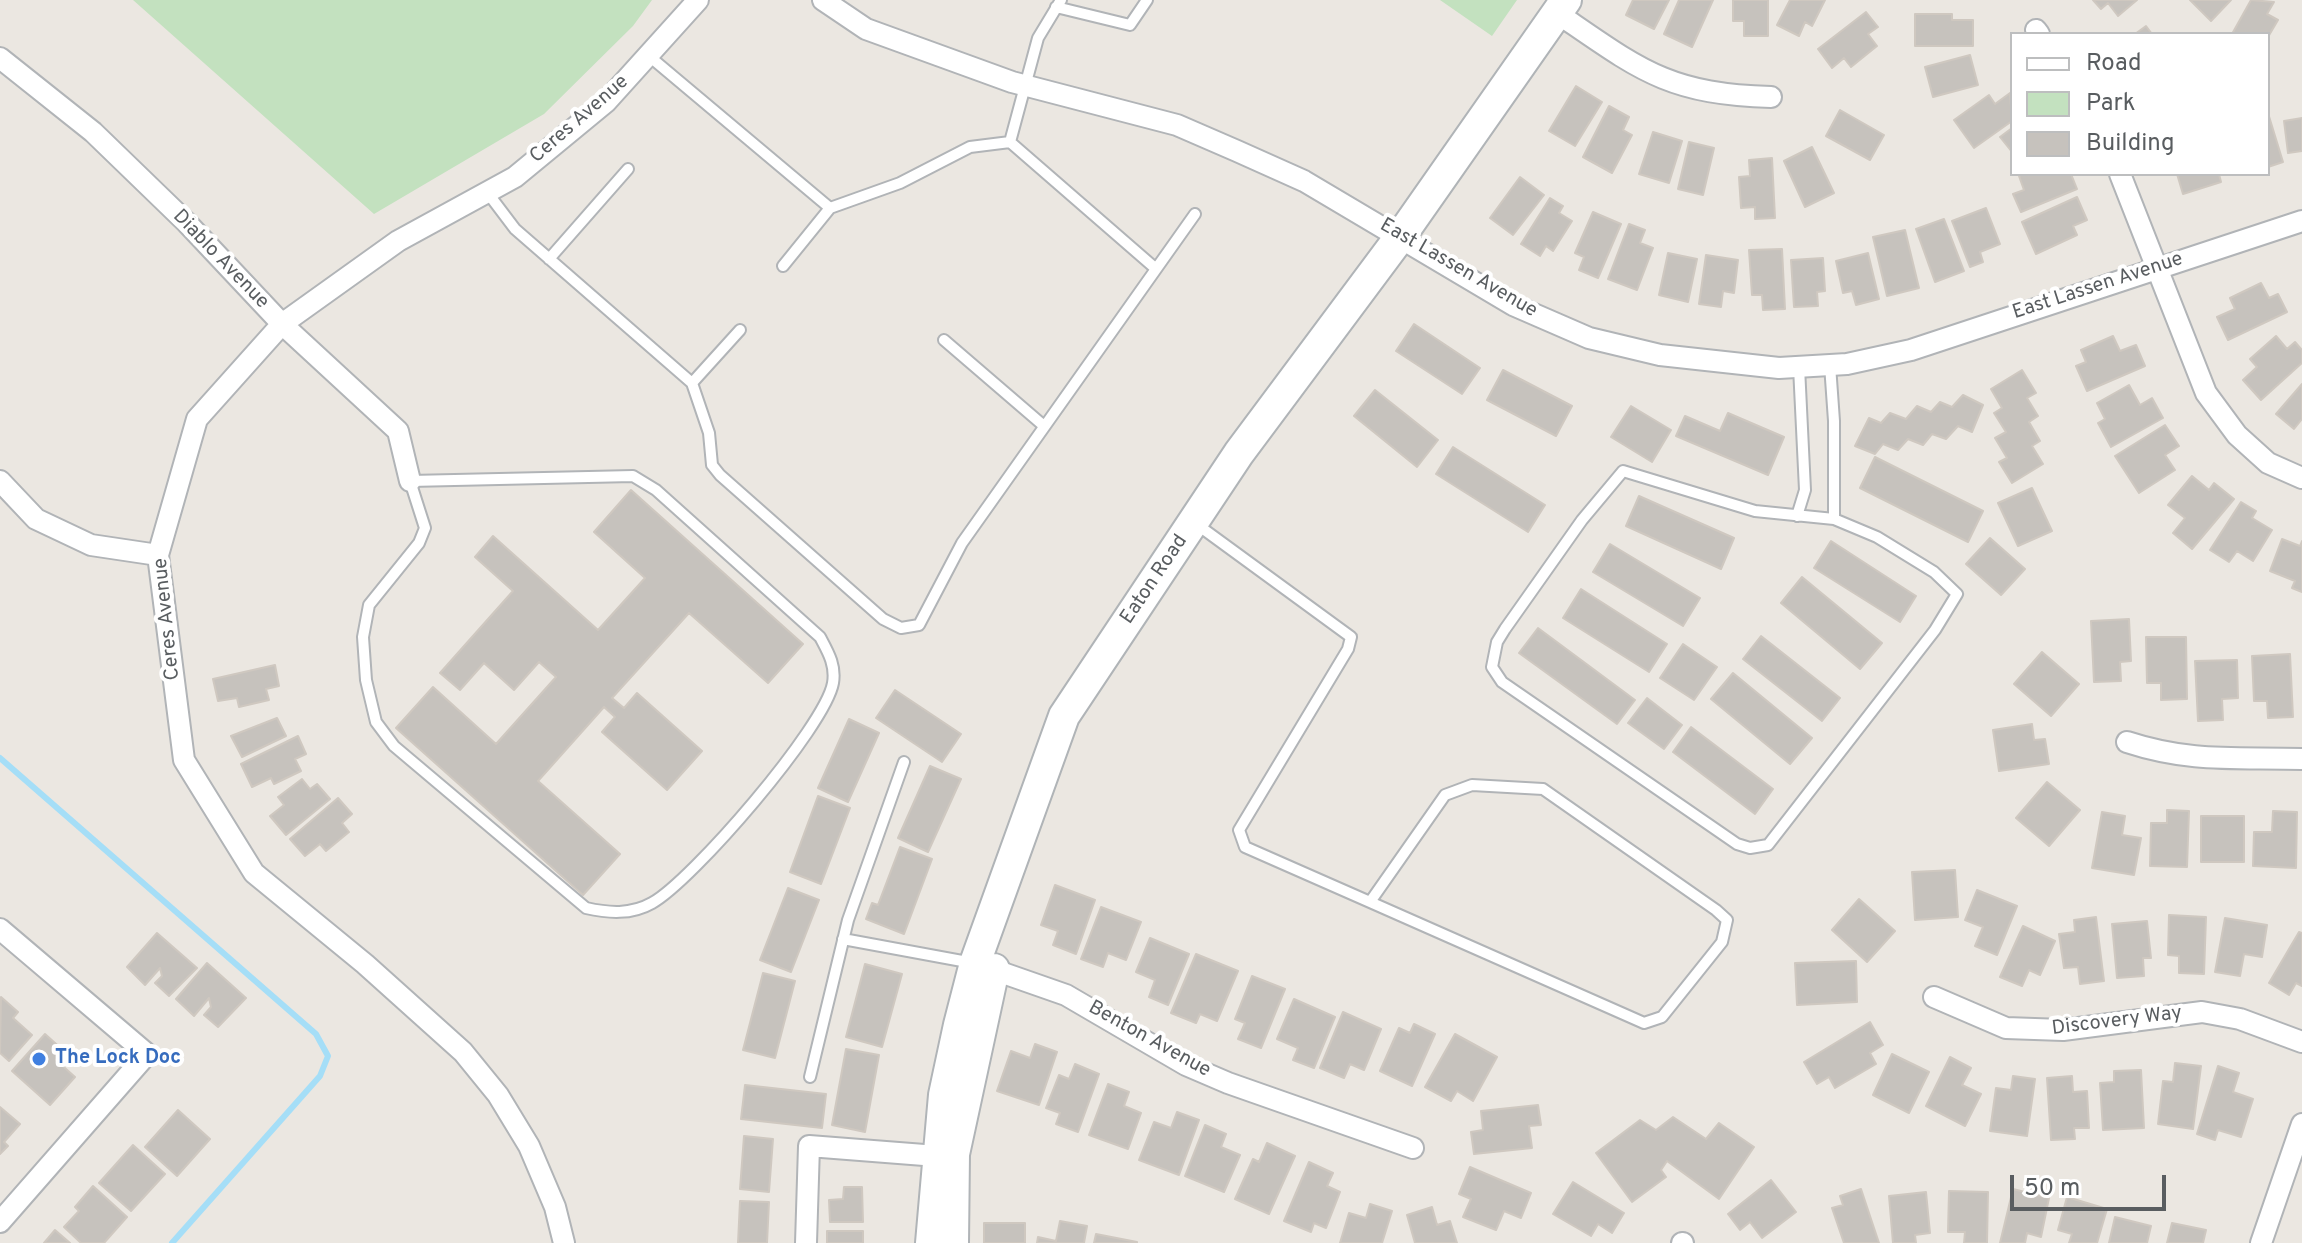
<!DOCTYPE html>
<html>
<head>
<meta charset="utf-8">
<style>
	body { margin:0 }
	#map { position:relative; width:2302px; height:1243px; overflow:hidden; background:#ebe7e1; font-family:Overpass,sans-serif }
	canvas { display:block }
	.legend { position:absolute; left:2010px; top:32px; width:260px; height:144px; box-sizing:border-box; background:#fff; border:2px solid #bdbebf; margin:0; padding:10px 14px; list-style:none; font-size:24px; color:#595d60 }
	.legend li { display:flex; align-items:center; gap:16px; height:40px }
	.legend b { width:40px; border:2px solid #bdbebf }
	.scale { position:absolute; left:2010px; top:1175px; width:156px; height:36px; box-sizing:border-box; border:4px solid #595d60; border-top:0; padding-left:10px; font-size:24px; line-height:28px; white-space:nowrap; color:#595d60; -webkit-text-stroke:6px #fff; paint-order:stroke }
</style>
</head>
<body>
<div id="map">
<canvas width="2302" height="1243"></canvas>
<ul class="legend">
<li><b style="height:10px;background:#fff"></b>Road</li>
<li><b style="height:22px;background:#c3e1bf"></b>Park</li>
<li><b style="height:22px;background:#c6c2bd"></b>Building</li>
</ul>
<div class="scale">50 m</div>
</div>
<script>
const g = document.querySelector('canvas').getContext('2d');
g.lineJoin = 'round';
function paint(path, color) {
  g.fillStyle = color;
  g.fill(path, 'evenodd');
}
function trace(path, color, width, dash) {
  g.strokeStyle = color;
  g.lineWidth = width;
  g.lineCap = dash ? 'butt' : 'round';
  g.setLineDash(dash || []);
  g.stroke(path);
}
function label(font, color, halo, rows, align = 'center') {
  g.font = font + ' Overpass,sans-serif';
  g.lineWidth = 8;
  g.setLineDash([]);
  g.textBaseline = 'middle';
  g.strokeStyle = halo;
  g.fillStyle = color;
  for (const [text, x, y, turn = 0] of rows) {
    g.save();
    g.translate(x, y);
    g.rotate((+turn || 0) * Math.PI / 180);
    g.textAlign = isNaN(turn) ? turn : align;
    if (halo) g.strokeText(text, 0, 0);
    g.fillText(text, 0, 0);
    g.restore();
  }
}
paint(new Path2D(`
	M133,0H652L633,26L544,114L374,214Z
	M1440,0H1517L1492,36Z`), '#c3e1bf');
trace(new Path2D(`
	M0,758L316,1034L328,1056L320,1076L172,1243`), '#a5def7', 6);
const building = new Path2D(`
	M1633,0H1669L1654,29L1626,15Z
	M1679,0H1713L1692,47L1664,34Z
	M1733,0H1768V36H1744V21H1733Z
	M1790,0H1825L1812,26L1805,22L1799,36L1777,25Z
	M2093,0H2137L2118,16L2108,3L2101,9Z
	M2190,0H2231L2211,21Z
	M2251,0L2274,2L2267,14L2278,20L2268,37V34H2232Z
	M1866,12L1878,27L1868,34L1877,46L1851,67L1844,58L1832,68L1818,49Z
	M1915,14H1952V20H1973V46H1915Z
	M2146,26L2152,34H2135Z
	M1970,55L1978,85L1933,97L1925,67Z
	M1576,86L1602,102L1575,146L1549,131Z
	M2010,93L2012,121L1974,148L1954,120L1989,95L1995,104Z
	M1609,106L1629,117L1623,130L1632,135L1612,173L1583,157Z
	M1840,110L1884,135L1870,160L1826,136Z
	M2268,113L2283,162L2268,167Z
	M2302,118V151L2288,153L2284,121Z
	M2012,128V152L2000,137Z
	M1653,132L1682,141L1669,183L1639,174Z
	M1689,142L1714,148L1703,195L1678,189Z
	M1812,147L1834,193L1805,207L1784,161Z
	M1772,158L1775,218L1755,219V207L1741,208L1739,177L1750,176L1749,160Z
	M2023,174H2071L2077,189L2021,212L2013,194L2024,190L2019,176Z
	M2177,174H2219L2221,182L2183,194Z
	M1520,177L1544,195L1513,235L1490,218Z
	M2077,197L2087,220L2073,226L2077,235L2036,254L2022,222Z
	M1550,198L1563,206L1559,213L1572,221L1553,251L1546,246L1540,256L1521,244Z
	M1986,208L2000,244L1980,252L1983,262L1970,267L1952,221Z
	M1593,212L1621,224L1598,278L1579,270L1584,257L1575,253Z
	M1944,219L1964,271L1935,282L1916,229Z
	M1629,224L1645,230L1640,243L1653,248L1637,290L1608,279Z
	M1905,230L1919,288L1887,296L1873,237Z
	M1782,249L1785,309L1763,310L1762,295H1752L1749,250Z
	M1668,253L1697,259L1688,302L1659,295Z
	M1868,253L1879,299L1856,305L1852,291L1843,293L1836,261Z
	M1706,255L1738,260L1734,293L1723,291L1721,307L1699,304Z
	M1823,258L1825,291L1817,292L1818,306L1794,307L1791,260Z
	M2261,283L2269,298L2278,294L2287,312L2228,340L2217,317L2235,309L2230,298Z
	M1414,324L1480,368L1462,394L1396,351Z
	M2113,336L2120,351L2136,345L2145,366L2087,391L2076,366L2086,362L2081,350Z
	M2276,336L2287,349L2295,342L2302,350V363L2261,400L2243,380L2257,367L2250,359Z
	M1503,370L1572,406L1556,436L1487,400Z
	M2022,370L2036,393L2027,398L2038,416L2029,422L2040,441L2032,446L2043,464L2012,483L1999,462L2007,458L1995,438L2006,432L1994,413L2002,408L1991,389Z
	M2302,384V419L2294,429L2276,414Z
	M2129,385L2140,405L2152,398L2163,418L2111,447L2098,423L2105,419L2097,403Z
	M1375,390L1438,440L1417,467L1354,416Z
	M1963,395L1983,405L1972,432L1958,426L1946,439L1932,434L1923,445L1908,439L1898,450L1883,444L1875,454L1855,446L1869,418L1881,423L1890,413L1906,419L1917,406L1931,412L1940,402L1952,407Z
	M1631,406L1671,430L1652,462L1611,437Z
	M1728,413L1784,437L1768,475L1676,436L1685,416L1720,431Z
	M2165,425L2179,446L2165,455L2175,470L2139,493L2115,456Z
	M1453,447L1545,505L1528,532L1436,474Z
	M1875,457L1983,511L1968,542L1860,488Z
	M2192,476L2209,490L2214,483L2234,499L2192,549L2173,533L2185,518L2168,505Z
	M2032,488L2052,531L2018,546L1998,503Z
	M631,490L803,644L768,683L689,613L612,698L624,708L637,693L702,751L667,790L602,732L615,717L604,707L538,781L620,854L583,895L396,728L433,687L496,744L556,677L539,662L514,690L484,663L460,690L440,673L513,591L475,557L493,536L598,630L645,578L594,532Z
	M1639,496L1734,538L1721,569L1626,526Z
	M2241,502L2256,511L2252,518L2272,530L2253,561L2237,551L2229,562L2210,550Z
	M1990,538L2025,569L2001,595L1966,564Z
	M2282,539L2300,546L2302,541V592L2292,588L2295,581L2270,571Z
	M1831,541L1916,596L1900,622L1814,568Z
	M1610,544L1700,598L1683,626L1593,572Z
	M1802,577L1882,643L1860,669L1781,603Z
	M1581,589L1667,644L1649,672L1563,618Z
	M2129,619L2131,661L2120,662L2121,681L2094,682L2091,621Z
	M1538,628L1635,700L1617,724L1519,653Z
	M1761,636L1840,698L1822,721L1743,659Z
	M2146,637H2186L2187,699L2161,700V683H2147Z
	M1683,644L1717,667L1694,700L1660,678Z
	M2042,652L2079,684L2051,716L2014,684Z
	M2290,654L2293,717L2268,718L2267,701H2254L2252,656Z
	M2237,660L2238,698L2222,699L2223,720L2198,721L2195,661Z
	M275,665L279,686L266,689L269,700L239,707L237,698L218,701L213,679Z
	M1733,673L1812,738L1790,764L1711,699Z
	M895,690L961,734L942,762L876,718Z
	M1647,698L1682,725L1664,749L1628,723Z
	M277,718L286,736L242,757L231,736Z
	M849,719L879,733L848,802L818,788Z
	M2032,724L2034,740L2045,739L2049,764L1999,771L1993,730Z
	M1691,727L1773,789L1755,814L1673,752Z
	M298,736L306,754L295,759L301,771L274,784L271,778L252,787L241,764Z
	M930,766L961,779L928,852L898,838Z
	M302,779L310,789L317,784L330,799L286,835L270,816L284,805L278,797Z
	M2047,782L2080,810L2049,846L2016,818Z
	M818,796L850,808L821,884L790,872Z
	M338,798L352,814L342,823L349,832L326,851L320,844L305,856L290,839Z
	M2167,810L2189,811L2187,867L2150,866L2151,823H2167Z
	M2273,811L2297,812L2296,868L2253,866L2254,832H2272Z
	M2102,812L2125,816L2122,835L2141,838L2134,875L2092,868Z
	M2201,816H2244V862H2201Z
	M900,847L932,859L904,934L866,919L872,903L878,905Z
	M1955,870L1958,917L1915,920L1912,872Z
	M1055,885L1095,900L1076,954L1053,945L1058,931L1041,925Z
	M788,888L819,900L791,972L760,960Z
	M1977,890L2017,906L1997,955L1975,946L1983,927L1965,920Z
	M1859,899L1895,931L1867,962L1832,930Z
	M1101,907L1141,922L1126,960L1108,953L1103,967L1081,959Z
	M2169,915L2206,917L2204,974L2179,973V956L2168,955Z
	M2096,917L2104,981L2080,984L2078,967L2064,968L2059,934L2075,932L2074,920Z
	M2225,918L2267,925L2262,957L2244,954L2240,976L2215,972Z
	M2147,921L2151,958H2143L2144,976L2117,978L2112,924Z
	M2023,926L2055,941L2040,975L2029,970L2022,986L2000,977Z
	M2299,932L2302,933V986L2296,983L2289,995L2269,983Z
	M157,933L197,968L169,996L155,983L162,976L160,968L145,985L127,967Z
	M1150,938L1189,954L1168,1005L1149,997L1155,980L1136,972Z
	M1196,954L1238,971L1217,1021L1200,1014L1196,1023L1171,1013Z
	M1856,961L1857,1002L1797,1005L1795,963Z
	M207,963L246,998L218,1027L204,1015L211,1007L209,998L194,1016L176,999Z
	M865,964L902,974L882,1047L846,1037Z
	M763,973L795,981L775,1058L743,1050Z
	M1252,976L1285,989L1261,1048L1238,1039L1245,1023L1235,1019Z
	M1,997L18,1012L13,1018L32,1035L9,1061L0,1053Z
	M1294,999L1335,1017L1314,1068L1293,1060L1298,1048L1277,1039Z
	M1343,1012L1381,1029L1364,1070L1350,1064L1344,1078L1320,1068Z
	M1870,1022L1883,1045L1870,1053L1876,1064L1835,1088L1829,1077L1817,1084L1804,1062Z
	M1414,1024L1435,1034L1412,1086L1380,1071L1399,1028L1410,1033Z
	M45,1034L64,1051L56,1060L75,1077L50,1105L12,1071Z
	M1455,1034L1497,1057L1473,1101L1457,1091L1451,1101L1425,1087Z
	M1035,1044L1057,1052L1039,1105L997,1091L1011,1051L1030,1058Z
	M846,1049L879,1055L865,1132L832,1125Z
	M1892,1054L1929,1072L1909,1113L1873,1095Z
	M1950,1057L1971,1068L1962,1085L1981,1094L1965,1126L1926,1106Z
	M2175,1063L2201,1066L2193,1129L2158,1124L2163,1081L2173,1082Z
	M1075,1064L1099,1074L1078,1132L1056,1124L1060,1113L1046,1108L1059,1075L1069,1079Z
	M2218,1066L2239,1073L2233,1092L2253,1099L2241,1137L2218,1130L2215,1140L2197,1134Z
	M2141,1070L2144,1128L2103,1130L2100,1083L2114,1082V1071Z
	M2013,1076L2035,1079L2027,1136L1990,1131L1996,1088L2011,1090Z
	M2072,1076L2073,1092L2087,1091L2089,1128H2074L2075,1139L2051,1140L2047,1078Z
	M1108,1084L1129,1092L1124,1106L1141,1113L1128,1149L1089,1135Z
	M745,1085L826,1094L822,1128L741,1119Z
	M1538,1105L1541,1125L1529,1126L1532,1148L1474,1154L1471,1132L1483,1130L1481,1111Z
	M0,1107L20,1124L4,1142L8,1146L0,1154Z
	M178,1110L210,1139L177,1176L145,1147Z
	M1177,1112L1199,1120L1179,1175L1139,1160L1154,1122L1171,1128Z
	M1673,1117L1706,1139L1719,1123L1754,1147L1719,1199L1667,1161L1661,1170L1666,1177L1632,1202L1596,1153L1640,1120L1656,1130Z
	M1205,1125L1226,1134L1221,1147L1240,1155L1224,1192L1185,1176Z
	M744,1136L773,1139L769,1192L740,1189Z
	M1267,1143L1295,1156L1269,1214L1235,1199L1253,1159L1259,1162Z
	M133,1145L165,1174L131,1211L99,1183Z
	M1309,1162L1333,1173L1327,1186L1340,1192L1326,1228L1314,1223L1311,1232L1284,1221Z
	M1470,1167L1531,1193L1521,1218L1504,1211L1496,1230L1463,1217L1471,1199L1459,1194Z
	M1771,1180L1796,1212L1762,1238L1750,1222L1740,1230L1728,1214Z
	M1573,1182L1624,1213L1612,1233L1598,1224L1591,1236L1553,1214Z
	M93,1186L127,1217L104,1243H81L64,1227L79,1211L75,1207Z
	M844,1187H862L863,1222H830L829,1200L843,1199Z
	M1861,1189L1879,1243H1844L1832,1208L1843,1205L1840,1196Z
	M2013,1189L2049,1198L2041,1237L2027,1233L2025,1243H2000Z
	M1949,1191L1988,1192L1987,1243H1964L1965,1232H1948Z
	M1926,1192L1930,1233L1915,1235L1916,1243H1893L1889,1196Z
	M2067,1197L2107,1209L2097,1243H2069L2072,1234L2058,1230Z
	M740,1201L769,1202L767,1243H738Z
	M1370,1204L1392,1211L1382,1243H1340L1349,1213L1366,1218Z
	M1432,1207L1437,1225L1450,1221L1457,1243H1415L1407,1215Z
	M2115,1217L2151,1226L2147,1243H2109Z
	M1060,1221L1087,1226L1084,1243H1037L1038,1237L1056,1241Z
	M984,1223H1025V1243H984Z
	M2172,1223L2206,1230L2203,1243H2167Z
	M55,1230L70,1243H44Z
	M827,1231H863V1243H827Z
	M1096,1234L1137,1242V1243H1094Z`);
paint(building, '#c6c2bd');
trace(building, '#cfc8c0', 2);
const lane = new Path2D(`
	M1061,0L1038,38L1010,142L1155,268
	M1056,7L1130,25L1147,0
	M649,56L830,208
	M487,192L515,229L692,383L709,433L712,465L720,475L883,619L901,628L919,625L962,543L1195,214
	M549,259L628,169
	M783,266L830,208L900,183L970,147L1010,142
	M944,340L1044,426
	M1830,365L1834,421V519
	M692,383L740,330
	M1623,471L1755,511L1834,519L1877,537L1934,572L1957,594L1935,630L1768,845L1750,848L1737,844L1502,682L1492,667L1497,642L1505,629L1582,520Z
	M633,476L656,490L820,637C828,652 836,665 833,683C825,727 692,881 652,903C631,915 608,913 586,908L394,746L376,722L366,680L363,637L369,605L419,543L425,528L410,481Z
	M1797,516L1805,490L1799,367
	M1195,523L1351,637L1348,649L1239,830L1245,847L1370,902L1445,795L1472,785L1543,789L1716,910L1727,920L1722,942L1662,1017L1644,1023L1370,902
	M843,939L973,963
	M810,1077L848,920L904,762`);
const street = new Path2D(`
	M823,0L866,29L1012,82L1177,125L1237,151L1304,181L1513,305L1589,338L1660,355L1779,368L1847,364L1911,350L2302,221
	M1557,13C1639,69 1667,94 1771,97
	M2036,30L2039,34
	M0,58L93,132L187,223L282,324L398,431L410,481
	M2120,174L2206,393L2237,435L2268,463L2302,478
	M0,481L36,519L91,545L158,555
	M2127,742C2191,763 2237,757 2302,759
	M0,929L147,1054L0,1222
	M983,966L1066,995L1186,1065L1228,1083L1413,1148
	M1934,997L2006,1028L2063,1030L2202,1012L2240,1019L2302,1042
	M564,1243L555,1207L529,1146L498,1095L463,1052L365,964L254,873L184,760L158,555L197,419L282,324L398,241L515,177L606,102L698,0
	M806,1243L809,1146L937,1156
	M1682,1243H1683
	M2261,1243L2302,1124`);
const secondary = new Path2D(`
	M931,1243L944,1095L959,1025L975,963L1064,716L1239,453L1400,237L1566,0
	M953,1243L954,1154L994,969`);
trace(lane, '#b1b4b7', 14);
trace(street, '#b1b4b7', 24);
trace(secondary, '#b0b4b7', 34);
trace(lane, '#fff', 10);
trace(street, '#fff', 20);
trace(secondary, '#fff', 30);
for (const [x, y, r, color] of [
	[39,1059,8,"#3f7fe0"]
]) {
  const dot = new Path2D();
  dot.arc(x, y, r, 0, 2 * Math.PI);
  g.fillStyle = color;
  g.fill(dot);
  trace(dot, '#fff', 3);
}
label('20px', '#595d60', '#fff', [
	["Ceres Avenue",580,120,-41],
	["Diablo Avenue",220,260,46],
	["East Lassen Avenue",1458,269,30],
	["East Lassen Avenue",2098,287,-18],
	["Eaton Road",1155,580,-56],
	["Ceres Avenue",168,619,-96],
	["Discovery Way",2117,1022,-7],
	["Benton Avenue",1149,1040,29]
]);
label('bold 20px', '#366cbe', '#fff', [
	["The Lock Doc",55,1059]
], 'left');
</script>
</body>
</html>
